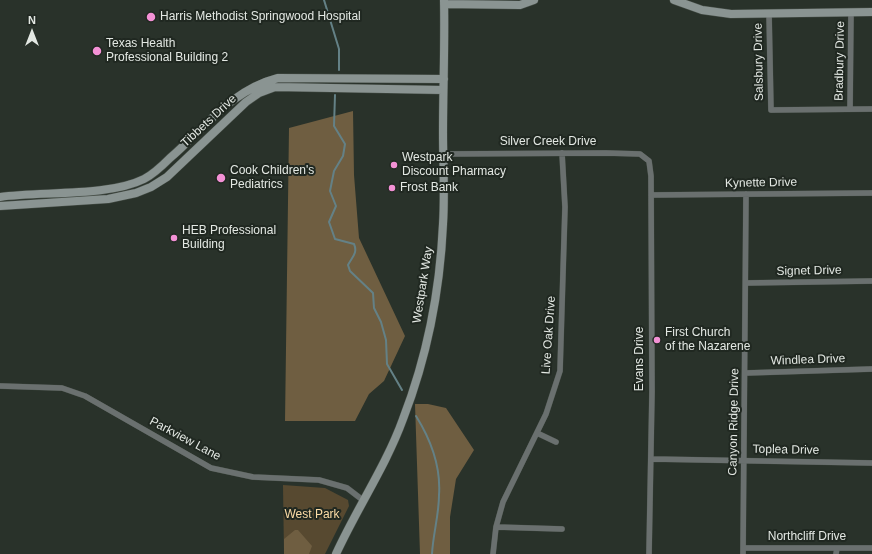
<!DOCTYPE html>
<html>
<head>
<meta charset="utf-8">
<style>
	body { margin:0 }
	#map { position:relative; width:872px; height:554px; overflow:hidden; background:#29322a; font-family:Arial,sans-serif }
	canvas { display:block }
	.north { position:absolute; left:12px; top:12px; width:40px; height:40px; -webkit-text-stroke:3px #202821; paint-order:stroke; rotate:0deg; font-size:11px; font-weight:700; line-height:16px; text-align:center; color:#e3e8e3 }
	.north::after { content:''; display:block; margin:auto; width:14px; height:18px; background:#e3e8e3; clip-path:polygon(50% 0,100% 100%,50% 72%,0 100%) }
</style>
</head>
<body>
<div id="map">
<canvas width="872" height="554"></canvas>
<div class="north">N</div>
</div>
<script>
const g = document.querySelector('canvas').getContext('2d');
g.lineJoin = 'round';
function paint(path, color) {
  g.fillStyle = color;
  g.fill(path, 'evenodd');
}
function trace(path, color, width, dash) {
  g.strokeStyle = color;
  g.lineWidth = width;
  g.lineCap = dash ? 'butt' : 'round';
  g.setLineDash(dash || []);
  g.stroke(path);
}
function label(font, color, halo, rows, align = 'center') {
  g.font = font + ' Arial,sans-serif';
  g.lineWidth = 4;
  g.setLineDash([]);
  g.textBaseline = 'middle';
  g.strokeStyle = halo;
  g.fillStyle = color;
  for (const [text, x, y, turn = 0] of rows) {
    g.save();
    g.translate(x, y);
    g.rotate((+turn || 0) * Math.PI / 180);
    g.textAlign = isNaN(turn) ? turn : align;
    if (halo) g.strokeText(text, 0, 0);
    g.fillText(text, 0, 0);
    g.restore();
  }
}
paint(new Path2D(`
	M283,485L325,488L348,500L349,506L325,554H284Z`), '#574930');
paint(new Path2D(`
	M353,111L354,175L359,238L405,336L384,381L369,394L355,421H285L289,128Z
	M415,404H428L446,408L474,450L456,479L450,517V554H420Z
	M295,530H298L312,546L309,554H284V539Z`), '#6f5e41');
trace(new Path2D(`
	M324,0L339,49V70
	M335,95L334,126L345,144L343,156L334,171L330,191L336,206L329,222L335,239L354,244C358,253 352,257 348,265L350,271L373,293L374,308L381,322L386,340L387,364L402,390
	M416,416C431,440 441,466 439,495C439,515 433,534 432,554`), '#648186', 2);
const street = new Path2D(`
	M769,13L771,110L872,109
	M850,109L851,13
	M443,154L606,153L640,154L649,161L651,176L652,392L649,554
	M651,195L872,193
	M746,283L872,281
	M746,373L872,369
	M0,386L62,388L85,396L211,468L253,477L319,480L347,488L364,501
	M537,433L556,442
	M651,459L872,463
	M496,527L562,529
	M743,548H872
	M493,554L496,527L503,502L546,414L560,371L565,207L562,153
	M743,554L746,194
	M836,554L837,548`);
const secondary = new Path2D(`
	M674,0L702,10L731,14L872,12
	M444,4L520,5L534,0
	M0,197C41,191 108,197 144,179C154,174 162,166 170,158C205,128 231,90 278,78L444,79
	M0,206L108,199L136,193L151,187L167,177L246,102L259,93L275,87L443,90
	M336,554C357,508 386,466 403,419C427,357 440,290 443,224C445,194 443,163 443,133C443,89 445,44 444,0`);
trace(street, '#474f48', 6);
trace(secondary, '#474f48', 9);
trace(street, '#6a706f', 5.5);
trace(secondary, '#8a9492', 8);
for (const [x, y, r, color] of [
	[151,17,5,"#f391d5"],
	[97,51,5,"#f391d5"],
	[394,165,4,"#f391d5"],
	[221,178,5,"#f391d5"],
	[392,188,4,"#f391d5"],
	[174,238,4,"#f391d5"],
	[657,340,4,"#f391d5"]
]) {
  const dot = new Path2D();
  dot.arc(x, y, r, 0, 2 * Math.PI);
  g.fillStyle = color;
  g.fill(dot);
  trace(dot, '#202821', 1.5);
}
label('12px', '#e3e8e3', '#202821', [
	["Harris Methodist Springwood Hospital",160,17],
	["Texas Health",106,44],
	["Professional Building 2",106,58],
	["Westpark",402,158],
	["Discount Pharmacy",402,172],
	["Cook Children's",230,171],
	["Pediatrics",230,185],
	["Frost Bank",400,188],
	["HEB Professional",182,231],
	["Building",182,245],
	["First Church",665,333],
	["of the Nazarene",665,347]
], 'left');
label('12px', '#e3e8e3', '#202821', [
	["Bradbury Drive",840,61,-89],
	["Salsbury Drive",759,62,-91],
	["Tibbets Drive",209,121,-43],
	["Silver Creek Drive",548,142],
	["Kynette Drive",761,183,-1],
	["Signet Drive",809,271,-1],
	["Westpark Way",423,285,-81],
	["Live Oak Drive",549,335,-86],
	["Evans Drive",640,359,-90],
	["Windlea Drive",808,360,-2],
	["Canyon Ridge Drive",734,422,-89],
	["Parkview Lane",185,439,28],
	["Toplea Drive",786,450,1],
	["Northcliff Drive",807,537]
]);
label('12px', '#fcdca6', '#202821', [
	["West Park",312,515]
]);
</script>
</body>
</html>
